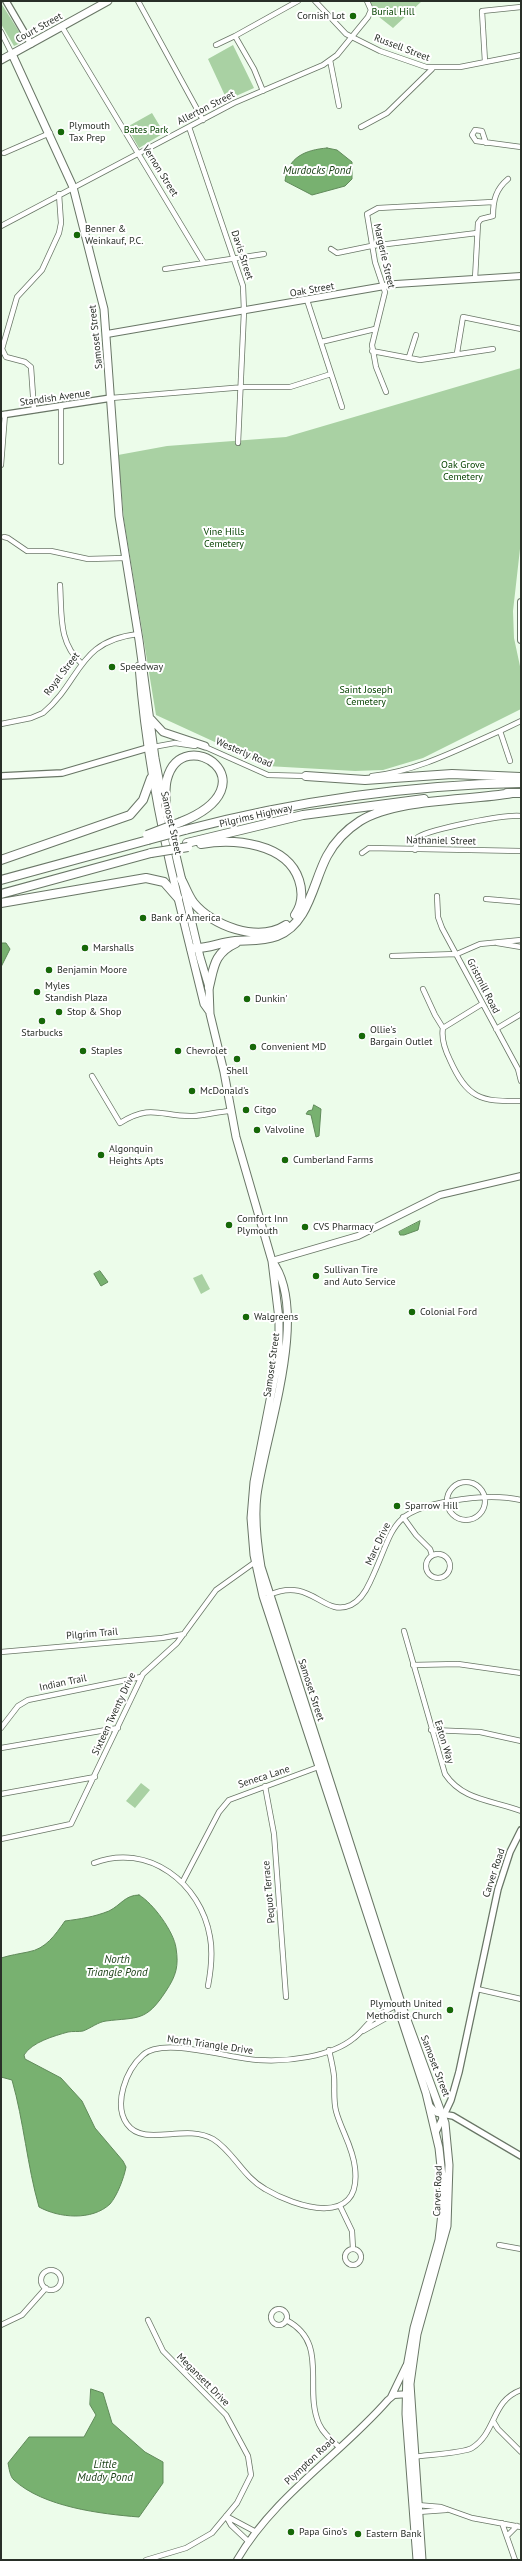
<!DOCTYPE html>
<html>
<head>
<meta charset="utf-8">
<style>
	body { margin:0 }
	#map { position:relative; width:522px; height:2561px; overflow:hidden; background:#ecfcea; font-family:"PT Sans",sans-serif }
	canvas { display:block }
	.frame { position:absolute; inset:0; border:2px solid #292f28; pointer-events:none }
</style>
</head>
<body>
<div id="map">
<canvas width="522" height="2561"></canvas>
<div class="frame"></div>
</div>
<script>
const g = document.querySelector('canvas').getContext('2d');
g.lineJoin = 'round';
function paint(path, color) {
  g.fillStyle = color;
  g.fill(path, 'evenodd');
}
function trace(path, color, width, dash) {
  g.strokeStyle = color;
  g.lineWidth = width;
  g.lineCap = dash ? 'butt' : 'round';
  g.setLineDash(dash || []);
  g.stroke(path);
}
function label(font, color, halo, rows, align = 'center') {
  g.font = font + ' "PT Sans",sans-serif';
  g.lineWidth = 4;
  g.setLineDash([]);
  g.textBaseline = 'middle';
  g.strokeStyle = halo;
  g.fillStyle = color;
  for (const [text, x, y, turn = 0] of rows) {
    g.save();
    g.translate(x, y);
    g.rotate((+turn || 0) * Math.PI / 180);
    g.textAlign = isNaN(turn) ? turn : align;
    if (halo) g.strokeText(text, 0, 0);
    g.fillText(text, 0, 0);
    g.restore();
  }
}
paint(new Path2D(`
	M369,1H422L393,28L374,13Z
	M1,3L25,41L14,46L1,24Z
	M233,45L254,88L227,100L208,59Z
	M152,113L164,133L139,148L127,127Z
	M521,368V540L513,611L514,638L521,671V709L423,758L383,770L355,771L267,766L156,715L124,520L118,455L167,446L286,437Z
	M202,1274L210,1289L201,1294L193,1278Z
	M141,1783L150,1790L135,1808L126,1801Z`), '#a9d1a3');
const water = new Path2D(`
	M327,148L337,150L352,162V179L345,186L312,195L285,181C288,157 305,150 327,148Z
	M1,943H6L10,949L1,967Z
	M314,1105L321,1109L319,1136L316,1137L311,1115L306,1114L308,1111L312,1110Z
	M420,1221L418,1230L404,1235H400L399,1232Z
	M100,1271L108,1282L101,1286L94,1274Z
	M139,1895C153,1903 174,1932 176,1948C179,1966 176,1976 166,1991C146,2022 138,2017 106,2021C98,2022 91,2028 83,2031C78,2032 73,2031 68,2032C54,2036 32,2042 24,2055L25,2059L61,2078L82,2101L95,2128L123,2161L126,2167C124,2178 117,2196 110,2204C92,2221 59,2218 39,2207C27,2165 24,2122 12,2080L1,2077V1958C11,1955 18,1954 28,1952C46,1949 55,1935 65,1921C80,1919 94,1917 109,1911C121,1905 125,1895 139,1895Z
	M91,2389L103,2393L112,2423L145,2452L163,2462V2483L139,2517C101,2514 43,2507 14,2480C10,2477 9,2468 8,2463L29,2437H84L96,2415L90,2405Z`);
paint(water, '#78b170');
trace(water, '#608a5a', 1);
const minor = new Path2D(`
	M138,1L203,120
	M315,1L346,34L380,51L426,67H460L521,55
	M62,27L204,263
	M1,32L12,54
	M216,45L235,36
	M330,60L339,106
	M485,62L482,11L521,7
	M263,91L254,69L235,36L298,1
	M189,127L243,286L244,311L238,443
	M361,127L387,113L432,69
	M486,143L482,131L475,130L472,135L476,141L521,147
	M4,153L50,133
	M1,226L234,103L323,65L337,55L368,17L371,10L367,1
	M331,249L337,253L371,246L477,233
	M165,269L264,254
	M475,279L478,223L481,219L493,216C493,200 496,189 508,179
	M307,300L342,407
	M321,342L375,329
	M372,351L420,360L493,349
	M457,353L463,317L521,329
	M409,357L416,335
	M386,392L376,367L372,345L385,292L375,262L367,214L378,208L493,202
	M111,398L245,387H290L331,374
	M61,406V462
	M34,410L31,367L25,362L6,357L2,349L17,297L42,270L59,233L61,223L59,194
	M1,465L5,414
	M4,537L8,538L27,551H51L88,559L125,558
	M60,585C62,615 58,643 82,664
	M1,724L31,718L43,713C82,680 77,641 138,634
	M203,746L268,775L307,776
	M153,747L175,743L195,746
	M510,761L500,731L521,721
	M372,776C418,771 459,749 500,731
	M415,850L418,837C432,829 504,814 521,816
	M362,853L369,848L521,851
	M437,896L438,917L442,928L518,1069L521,1081
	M486,899L521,902
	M497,943L521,947
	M392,956L457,954L480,944L521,940
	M423,989L435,1015L443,1028
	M482,1004L443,1028C441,1039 445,1050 450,1060C467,1098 480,1102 521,1101
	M496,1029L521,1014
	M92,1076L120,1123C152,1103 161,1117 193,1116C205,1115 218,1112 230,1111
	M447 1501a19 19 0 1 1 38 0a19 19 0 1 1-38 0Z
	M403,1517L416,1535L430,1549L432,1555
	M426 1566a12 12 0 1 1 24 0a12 12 0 1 1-24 0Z
	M269,1595C312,1576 323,1618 351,1605C361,1600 366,1591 370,1582C395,1530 387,1511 451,1501C473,1497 499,1495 521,1500
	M404,1631L445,1774C463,1801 493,1800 521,1811
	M1,1652L162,1638L184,1634
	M413,1665L458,1664L521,1673
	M1,1728L18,1706L28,1700L141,1677
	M431,1730L480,1732L521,1741
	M1,1748L118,1728
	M265,1786L274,1834L286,1997
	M1,1794L95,1777
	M1,1839L71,1824L143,1674L177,1643L216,1590L258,1560
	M94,1863C148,1842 201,1883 210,1937C213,1953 211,1970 208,1986
	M183,1881L219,1812L229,1800L321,1766
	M477,1989L521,1999
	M363,2031L388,2017L402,2014
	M329,2050C331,2059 333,2067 334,2076C335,2088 333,2099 336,2111C341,2130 353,2147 355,2168C362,2229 295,2207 265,2189C243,2177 233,2151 213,2139C185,2123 144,2148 127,2124C113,2104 126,2070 143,2055C163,2036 231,2059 258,2060C287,2062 331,2057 354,2038C361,2033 366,2025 373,2019C381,2013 390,2009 399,2004
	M340,2206L352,2231L353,2249
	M499,2245L521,2249
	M345 2257a8 8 0 1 1 16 0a8 8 0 1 1-16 0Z
	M41 2280a10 10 0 1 1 20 0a10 10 0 1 1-20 0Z
	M271 2317a8 8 0 1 1 16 0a8 8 0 1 1-16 0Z
	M286,2320C330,2343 303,2387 319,2424C323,2433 331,2440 339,2447
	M1,2325L22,2315L46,2288
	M493,2421L498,2429L521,2452
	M414,2457C426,2455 464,2453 472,2448C497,2432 491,2401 521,2390
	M417,2505L441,2507L472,2518L521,2527
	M418,2512L446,2510
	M226,2516L231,2525L249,2542
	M226,2516L256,2532
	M502,2523L515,2560
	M507,2536L517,2526
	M146,2560L186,2548L212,2533L237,2503L251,2475L248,2456L226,2415L163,2351L148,2320`);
const tertiary = new Path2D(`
	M6,1L31,44
	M1,415L111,398
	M1,776L62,773L151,747
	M430,2106L437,2113L453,2116L521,2156
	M436,2132L451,2100L459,2072L498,1889L510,1852L521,1830`);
const secondary = new Path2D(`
	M107,334L396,284L521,276
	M521,602V640
	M272,1261L358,1236L440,1195L521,1176
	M391,2397L406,2366
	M237,2560C275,2495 340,2455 388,2400L394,2395L410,2394`);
const primary = new Path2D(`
	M12,54L73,187L104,309L119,516L139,640L155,758L163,800
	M1,60L108,1
	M139,666C145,745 159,821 178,898
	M151,719L163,732L205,746`);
const trunk = new Path2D(`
	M166,813L200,957L209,987L210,1014L224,1072L236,1137L272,1261L279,1319V1354L254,1482L251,1518L254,1555L263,1596L426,2093L439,2148L444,2195L439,2240L414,2328L407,2367L406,2414L417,2560
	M178,898L204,1004L209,1011
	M272,1261C311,1312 265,1435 257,1495C254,1519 257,1543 261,1567L403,2009L445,2123L449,2165L447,2226L417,2334L410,2384L422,2560`);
const motorway = new Path2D(`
	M306,776L365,780L452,774L520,777
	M507,793H521
	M166,813C166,802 164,790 167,779C183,721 275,784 181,822
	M185,830C296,801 406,785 521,783
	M187,843L303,815L424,799
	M201,844C234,838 287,843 299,880C303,892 302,905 295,915
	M1,860L130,815L143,800L151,778
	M181,879C185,886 188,895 193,902C212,926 258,943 286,925
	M1,880L148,840
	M1,894L151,853
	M1,903L146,878L164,882L178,898
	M191,948C206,950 220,942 235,941C249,940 264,941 277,936C309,924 313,882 327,856C335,841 346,830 360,821C397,798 469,801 512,793
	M209,987C214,967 214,953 236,943`);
trace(minor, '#697666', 6);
trace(tertiary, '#697666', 8);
trace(secondary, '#697666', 8);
trace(primary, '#697666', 9);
trace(trunk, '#697666', 9);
trace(motorway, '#697666', 10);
trace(minor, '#fff', 4.5);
trace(tertiary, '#fff', 5.5);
trace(secondary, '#fff', 6);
trace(primary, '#fff', 7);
trace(trunk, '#fff', 7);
trace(motorway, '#fff', 8);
const motorwayBridge = new Path2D(`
	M147,835L181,822
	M148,840L185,830
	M151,853L188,847`);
trace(motorwayBridge, '#697666', 10, []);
trace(motorwayBridge, '#fff', 8);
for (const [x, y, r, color] of [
	[353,16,4,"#166808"],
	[61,132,4,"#166808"],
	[77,235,4,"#166808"],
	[112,667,4,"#166808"],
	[143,918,4,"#166808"],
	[85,948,4,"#166808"],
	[49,970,4,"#166808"],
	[37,992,4,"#166808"],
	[247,999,4,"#166808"],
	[59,1012,4,"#166808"],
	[42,1021,4,"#166808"],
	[362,1036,4,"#166808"],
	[253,1047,4,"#166808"],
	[83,1051,4,"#166808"],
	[178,1051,4,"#166808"],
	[237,1059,4,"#166808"],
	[192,1091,4,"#166808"],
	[246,1110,4,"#166808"],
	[257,1130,4,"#166808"],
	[101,1155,4,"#166808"],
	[285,1160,4,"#166808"],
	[229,1225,4,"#166808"],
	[305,1227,4,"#166808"],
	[316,1276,4,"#166808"],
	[412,1312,4,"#166808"],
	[246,1317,4,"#166808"],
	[397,1506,4,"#166808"],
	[450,2010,4,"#166808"],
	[291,2532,4,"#166808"],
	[358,2534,4,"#166808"]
]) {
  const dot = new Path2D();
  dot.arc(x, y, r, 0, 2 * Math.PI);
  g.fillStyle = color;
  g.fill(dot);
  trace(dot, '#fff', 1.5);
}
label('10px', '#064300', '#fff', [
	["Burial Hill",393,12],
	["Bates Park",146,130],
	["Oak Grove",463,465],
	["Cemetery",463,477],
	["Vine Hills",224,532],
	["Cemetery",224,544],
	["Saint Joseph",366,690],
	["Cemetery",366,702]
]);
label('10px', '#292f28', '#fff', [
	["Cornish Lot",345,16,"right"],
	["Plymouth",69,126],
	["Tax Prep",69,138],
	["Benner &",85,229],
	["Weinkauf, P.C.",85,241],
	["Speedway",120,667],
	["Bank of America",151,918],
	["Marshalls",93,948],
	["Benjamin Moore",57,970],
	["Myles",45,986],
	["Standish Plaza",45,998],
	["Dunkin'",255,999],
	["Stop & Shop",67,1012],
	["Ollie's",370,1030],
	["Bargain Outlet",370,1042],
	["Starbucks",42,1033,"center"],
	["Convenient MD",261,1047],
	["Staples",91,1051],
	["Chevrolet",186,1051],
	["Shell",237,1071,"center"],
	["McDonald's",200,1091],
	["Citgo",254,1110],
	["Valvoline",265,1130],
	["Algonquin",109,1149],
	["Heights Apts",109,1161],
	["Cumberland Farms",293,1160],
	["Comfort Inn",237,1219],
	["Plymouth",237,1231],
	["CVS Pharmacy",313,1227],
	["Sullivan Tire",324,1270],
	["and Auto Service",324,1282],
	["Colonial Ford",420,1312],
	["Walgreens",254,1317],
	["Sparrow Hill",405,1506],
	["Plymouth United",442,2004,"right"],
	["Methodist Church",442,2016,"right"],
	["Papa Gino's",299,2532],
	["Eastern Bank",366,2534]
], 'left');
label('10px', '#292f28', '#fff', [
	["Court Street",39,28,-29],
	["Russell Street",402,48,21],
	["Allerton Street",206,108,-27],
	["Vernon Street",160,171,58],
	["Davis Street",242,255,72],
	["Margerie Street",384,256,77],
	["Oak Street",312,290,-10],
	["Samoset Street",96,337,-96],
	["Standish Avenue",55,398,-8],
	["Royal Street",62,674,-53],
	["Westerly Road",244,753,23],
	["Pilgrims Highway",256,816,-13],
	["Samoset Street",171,823,77],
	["Nathaniel Street",441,841,1],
	["Gristmill Road",483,986,63],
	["Samoset Street",272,1365,-82],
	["Marc Drive",378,1544,-65],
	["Pilgrim Trail",92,1634,-5],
	["Indian Trail",63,1683,-12],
	["Samoset Street",311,1690,72],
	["Sixteen Twenty Drive",114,1714,-65],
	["Eaton Way",444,1742,73],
	["Seneca Lane",264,1777,-18],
	["Carver Road",494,1873,-72],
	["Pequot Terrace",269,1892,-95],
	["North Triangle Drive",210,2045,8],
	["Samoset Street",435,2066,69],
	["Carver Road",438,2191,-88],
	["Megansett Drive",203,2380,45],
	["Plympton Road",310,2461,-43]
]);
label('italic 11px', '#173e12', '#fff', [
	["Murdocks Pond",317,171],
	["North",117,1960],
	["Triangle Pond",117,1973],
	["Little",105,2465],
	["Muddy Pond",105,2478]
]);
</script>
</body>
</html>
